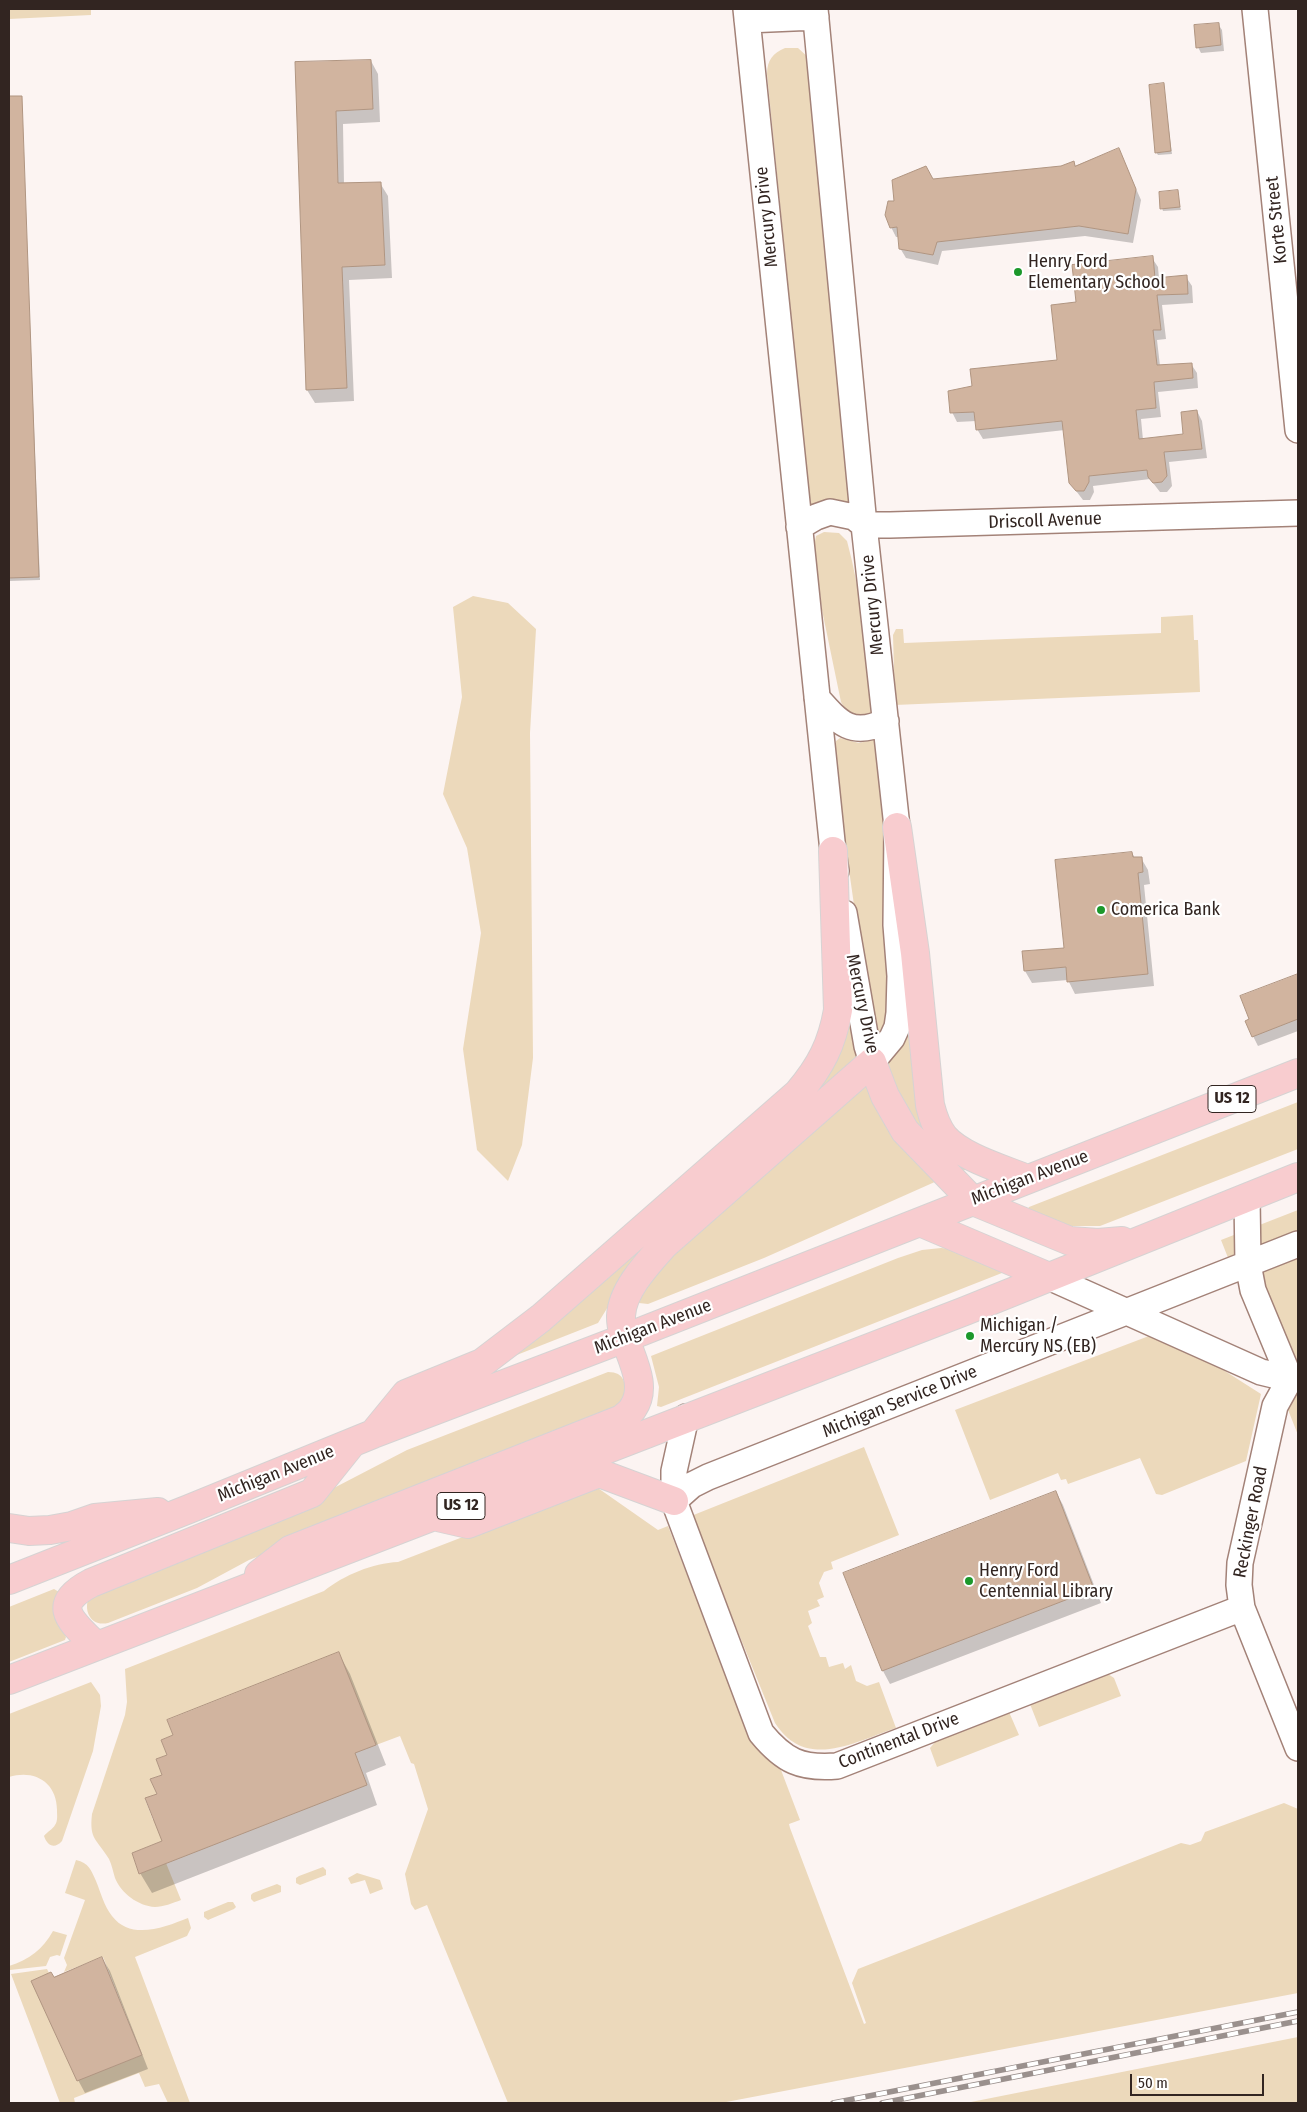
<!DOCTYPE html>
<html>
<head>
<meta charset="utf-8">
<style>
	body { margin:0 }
	#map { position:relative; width:1307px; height:2112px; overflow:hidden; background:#fcf4f2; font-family:"Fira Sans Condensed",sans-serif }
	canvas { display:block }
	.frame { position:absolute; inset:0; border:10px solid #322521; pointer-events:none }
	.scale { position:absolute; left:1130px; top:2074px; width:134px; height:22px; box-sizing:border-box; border:2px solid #322521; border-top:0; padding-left:6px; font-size:15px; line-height:18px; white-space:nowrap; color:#322521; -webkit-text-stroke:4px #fff; paint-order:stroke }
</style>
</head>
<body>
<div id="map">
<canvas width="1307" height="2112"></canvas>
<div class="frame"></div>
<div class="scale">50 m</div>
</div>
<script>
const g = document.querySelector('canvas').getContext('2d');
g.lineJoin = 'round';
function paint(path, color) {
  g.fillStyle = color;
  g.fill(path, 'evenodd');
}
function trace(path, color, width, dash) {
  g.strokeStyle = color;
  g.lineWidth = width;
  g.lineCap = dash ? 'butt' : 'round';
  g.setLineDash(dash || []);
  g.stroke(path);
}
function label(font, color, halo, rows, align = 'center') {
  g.font = font + ' "Fira Sans Condensed",sans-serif';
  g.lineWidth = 4.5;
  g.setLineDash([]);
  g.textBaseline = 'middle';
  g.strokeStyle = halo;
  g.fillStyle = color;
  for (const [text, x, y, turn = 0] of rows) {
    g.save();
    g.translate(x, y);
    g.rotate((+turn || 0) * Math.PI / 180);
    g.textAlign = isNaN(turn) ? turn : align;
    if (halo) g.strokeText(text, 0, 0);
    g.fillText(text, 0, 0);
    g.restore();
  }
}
paint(new Path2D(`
	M9,9H91V15L9,19Z
	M785,48H798L810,59L856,504L813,508L810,504L767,74C767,60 773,53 785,48Z
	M824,532L839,533L847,541L852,561L861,604L876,707L867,717C853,717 847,713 841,702L822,610L814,546L816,536Z
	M473,596L508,603L536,629L530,733L533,1058L522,1145L508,1181L477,1150L463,1049L481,933L467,848L443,794L462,697L453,607Z
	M1193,615L1194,640H1198L1200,692L895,705L893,635L896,629H903L904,643L1161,633V617Z
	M840,738L859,743L875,739L882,758L891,1024L873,1039L836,778V741Z
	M845,996L864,1052L622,1284L598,1323L504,1360L793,1105Z
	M907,1008L918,1057L972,1167L960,1172L929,1148L882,1061Z
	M863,1076L937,1181L764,1258L648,1304L639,1303L638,1301L649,1275Z
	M1298,1102V1149L1100,1226H1068L1028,1209L1029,1207Z
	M1298,1210V1435L1221,1240Z
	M941,1248L951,1249L1007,1271L661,1407L657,1406L659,1387L651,1356L898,1258L922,1250Z
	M1162,1331L1261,1394L1246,1461L1162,1495L1156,1494L1140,1458L1068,1484L1066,1479L1061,1480L1058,1473L990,1500L955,1410Z
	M608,1372C625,1372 626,1384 625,1398L597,1424L249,1560L197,1588L108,1623C91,1627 83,1611 89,1597L330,1490L407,1450Z
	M864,1447L899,1535L831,1562L833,1569L824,1572L819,1583L824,1597L817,1600L820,1606L808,1611L812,1623L808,1626L820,1657H826L829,1667L843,1663L845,1669L851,1665L856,1681L867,1686L879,1682L896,1728C854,1742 806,1771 775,1723L691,1516Z
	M595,1486L658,1530L668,1526L751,1738L781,1770L800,1820L789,1824L790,1828L864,2024L866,2023L852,1983L858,1969L1181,1843L1190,1845L1201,1841L1205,1832L1284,1803L1298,1809V1993L721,2103H508L427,1905L415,1910L411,1904L405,1874L428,1809L414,1764L411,1763L400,1736L376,1745L339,1653L167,1720L173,1735L161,1740L167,1755L156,1759L162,1775L150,1779L157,1794L145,1799L153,1820L157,1819L165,1840L132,1853L139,1874L166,1863L181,1900C173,1903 163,1907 155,1907C138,1906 121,1893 115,1878C113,1872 112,1865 109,1859C97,1839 89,1840 92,1814L125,1715L127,1702L125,1669L324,1591C344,1575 373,1563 398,1562Z
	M54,1589L59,1592C55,1607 58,1624 66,1637L65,1640L9,1662V1607Z
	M1108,1674L1114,1678L1121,1696L1039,1727L1030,1704Z
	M91,1682L100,1695L101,1706L93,1751L62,1841C54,1850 47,1845 44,1836C47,1832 53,1829 55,1825C58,1821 57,1815 57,1810C57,1782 34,1769 9,1777V1714Z
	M1009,1712L1019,1735L937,1767L930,1748L935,1742Z
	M76,1860C89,1863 91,1870 96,1881C101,1893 104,1906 112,1916C131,1941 165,1927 188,1918L191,1928L187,1936L135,1957L190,2103H168L159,2084L145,2087L139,2073L74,2098L75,2103H60L11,1974L47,1969L49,1973L32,1981L77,2080L142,2055L103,1957L64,1972L67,1965L64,1958L85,1900L65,1893Z
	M323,1867L326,1870V1875L300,1885L296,1883V1878L299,1876Z
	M357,1873L380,1880L383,1889L370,1894L365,1880L351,1884L348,1878Z
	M277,1884L281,1886V1892L254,1902L251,1899V1895L253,1893Z
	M228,1902H233L236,1907L234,1909L208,1920L204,1917V1912Z
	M53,1931L67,1935L60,1956L57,1955L50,1957L46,1966L10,1970L9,1966C29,1960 43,1949 53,1931Z
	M1298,2037V2103H966Z`), '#ecd9bb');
paint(new Path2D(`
	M1218,24L1222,30L1224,51L1201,53L1198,47Z
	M371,61L378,74L380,122L343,124L344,184L380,183L388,196L392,278L349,280L354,401L315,403L307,390L296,63Z
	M1163,84L1172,154L1158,155L1156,152Z
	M21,97L40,580L9,581V98Z
	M1119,150L1141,200L1133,243L1085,236L942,251L938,265L906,258L900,248L899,237H896L891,227L895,202L933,180L1061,167L1074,162L1076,167Z
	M1177,192L1181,210L1163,211L1162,208Z
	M1152,258L1158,267L1159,279L1186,277L1192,286L1193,303L1162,305L1166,339L1157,340L1160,366L1191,364L1197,373L1198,388L1158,392L1161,417L1141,419L1143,440L1185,436L1197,411L1202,421L1207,458L1169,462L1172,486L1167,492H1160L1150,479L1093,486L1094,492L1090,500H1083L1070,483L1065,430L983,439L977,429L976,421L957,422L952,412L973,387L1058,361L1077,303Z
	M1132,853L1135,858H1141L1148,870L1150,884L1144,885L1154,986L1075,994L1068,980L1032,983L1025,971L1065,949Z
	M1298,975V1031L1258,1046L1253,1036L1250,1020L1241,997Z
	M1056,1492L1063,1505L1101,1603L890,1684L883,1671L845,1574Z
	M339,1654L350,1674L386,1765L366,1773L377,1805L152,1893L140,1873L163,1842L158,1795L169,1755Z
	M102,1958L110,1971L148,2069L85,2093L78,2080L53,1978Z`), '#0003');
const building = new Path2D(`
	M1219,23L1221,45L1196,48L1194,25Z
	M371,60L373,109L336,111L338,183L381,182L385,265L342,267L347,388L306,390L295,62Z
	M1164,83L1171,151L1155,153L1149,85Z
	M9,96H22L39,577L9,578Z
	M1119,148L1136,189L1128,234L1079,226L937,242L933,255L899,249L897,227L890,228L885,215L888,201H894L892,180L926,166L933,179L1061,166L1074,161L1075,166Z
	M1178,190L1180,207L1160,209L1159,192Z
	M1153,256L1155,278L1187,275L1188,294L1157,295L1161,330H1153L1157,365L1192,363L1193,378L1154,382L1156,408L1136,410L1139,439L1183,434L1181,412L1197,410L1202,449L1164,452L1167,476L1162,482L1153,483L1148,477L1147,470L1089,476V482L1084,491H1076L1069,483L1062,421L976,430L974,412L950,413L948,391L972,386L970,369L1057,360L1051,305L1076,302L1072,265Z
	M1132,852L1133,857H1142L1143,872L1138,873L1148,974L1067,982L1066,967L1024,971L1022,951L1064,948L1055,860Z
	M1298,974V1019L1252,1037L1245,1021L1249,1019L1240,996Z
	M1056,1491L1094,1589L882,1671L843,1573Z
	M339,1652L376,1745L355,1753L367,1785L139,1874L132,1853L162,1841L145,1798L157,1794L150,1779L162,1775L156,1759L167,1755L161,1740L173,1735L167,1720Z
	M102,1957L142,2055L77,2081L31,1981L51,1972L54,1977Z`);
paint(building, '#d1b49f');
trace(building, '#b09581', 1);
const minor = new Path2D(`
	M746,9L833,851L836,871
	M815,9L864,525L897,827L896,925L900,976L899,1013L897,1027L892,1038L872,1062L867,1046L844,913
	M1255,9L1298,430
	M747,20L816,17
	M799,527L816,517L830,512L854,517L864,525H890L1298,513
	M817,698C839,723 852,738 886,721
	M1247,1198L1248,1264L1253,1290L1290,1379
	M1049,1277L1261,1372L1290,1379
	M1290,1379L1275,1406L1240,1563L1239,1585L1242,1608L1298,1748
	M686,1417L674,1471V1501L761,1733C784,1761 801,1769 837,1766L1242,1608
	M674,1501L692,1485L708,1477L1298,1244`);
const major = new Path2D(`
	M897,827L915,953L930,1105C933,1117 936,1127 944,1137C961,1157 1003,1169 1027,1179
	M920,1222L1049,1277
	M374,1433L406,1394L482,1363L541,1318L798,1093C821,1066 832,1044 838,1010L833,851
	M433,1516L468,1524L599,1473L674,1501
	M9,1528L29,1531L50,1530L72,1526L95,1518L158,1512
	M259,1574L290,1550L622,1419C625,1416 631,1412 633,1408C652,1380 620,1345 621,1316C622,1290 648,1263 664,1245L872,1062L885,1096L905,1131L973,1201L1070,1241L1098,1243L1122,1241
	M9,1580L189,1509L373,1434L625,1338L1298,1073
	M95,1645C71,1621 49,1605 91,1583L312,1493L352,1443
	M9,1680L965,1311L1298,1177`);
trace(minor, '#a38278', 28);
trace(major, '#d6d3d3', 30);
trace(minor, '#fff', 25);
trace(major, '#f8cccf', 28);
const rail = new Path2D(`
	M833,2103L1298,2012
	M882,2103L1298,2021`);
trace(rail, '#9a908d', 5.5);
trace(rail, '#fff', 4, [11]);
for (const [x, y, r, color] of [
	[1018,272,5,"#1c982b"],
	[1101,910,5,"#1c982b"],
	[970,1336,5,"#1c982b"],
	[969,1581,5,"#1c982b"]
]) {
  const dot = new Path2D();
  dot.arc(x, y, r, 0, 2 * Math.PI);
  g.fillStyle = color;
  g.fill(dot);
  trace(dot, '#fff', 2);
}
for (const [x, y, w] of [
	[1232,1099,48],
	[461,1506,48]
]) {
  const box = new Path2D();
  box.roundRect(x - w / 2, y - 13.5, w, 27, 4);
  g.fillStyle = '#fff';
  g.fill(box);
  trace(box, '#322521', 1);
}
label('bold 16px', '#322521', null, [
	["US 12",1232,1099],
	["US 12",461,1506]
]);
label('18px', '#322521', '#fff', [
	["Mercury Drive",767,217,-96],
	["Korte Street",1277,220,-96],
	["Driscoll Avenue",1045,521,-2],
	["Mercury Drive",873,605,-96],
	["Mercury Drive",862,1004,78],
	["Michigan Avenue",1030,1178,-21],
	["Michigan Avenue",653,1327,-21],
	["Michigan Service Drive",900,1402,-22],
	["Michigan Avenue",276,1474,-22],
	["Reckinger Road",1251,1522,-79],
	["Continental Drive",899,1741,-21]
]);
label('18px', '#322521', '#fff', [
	["Henry Ford",1028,262],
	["Elementary School",1028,283],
	["Comerica Bank",1111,910],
	["Michigan /",980,1326],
	["Mercury NS (EB)",980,1347],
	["Henry Ford",979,1571],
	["Centennial Library",979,1592]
], 'left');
</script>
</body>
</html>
